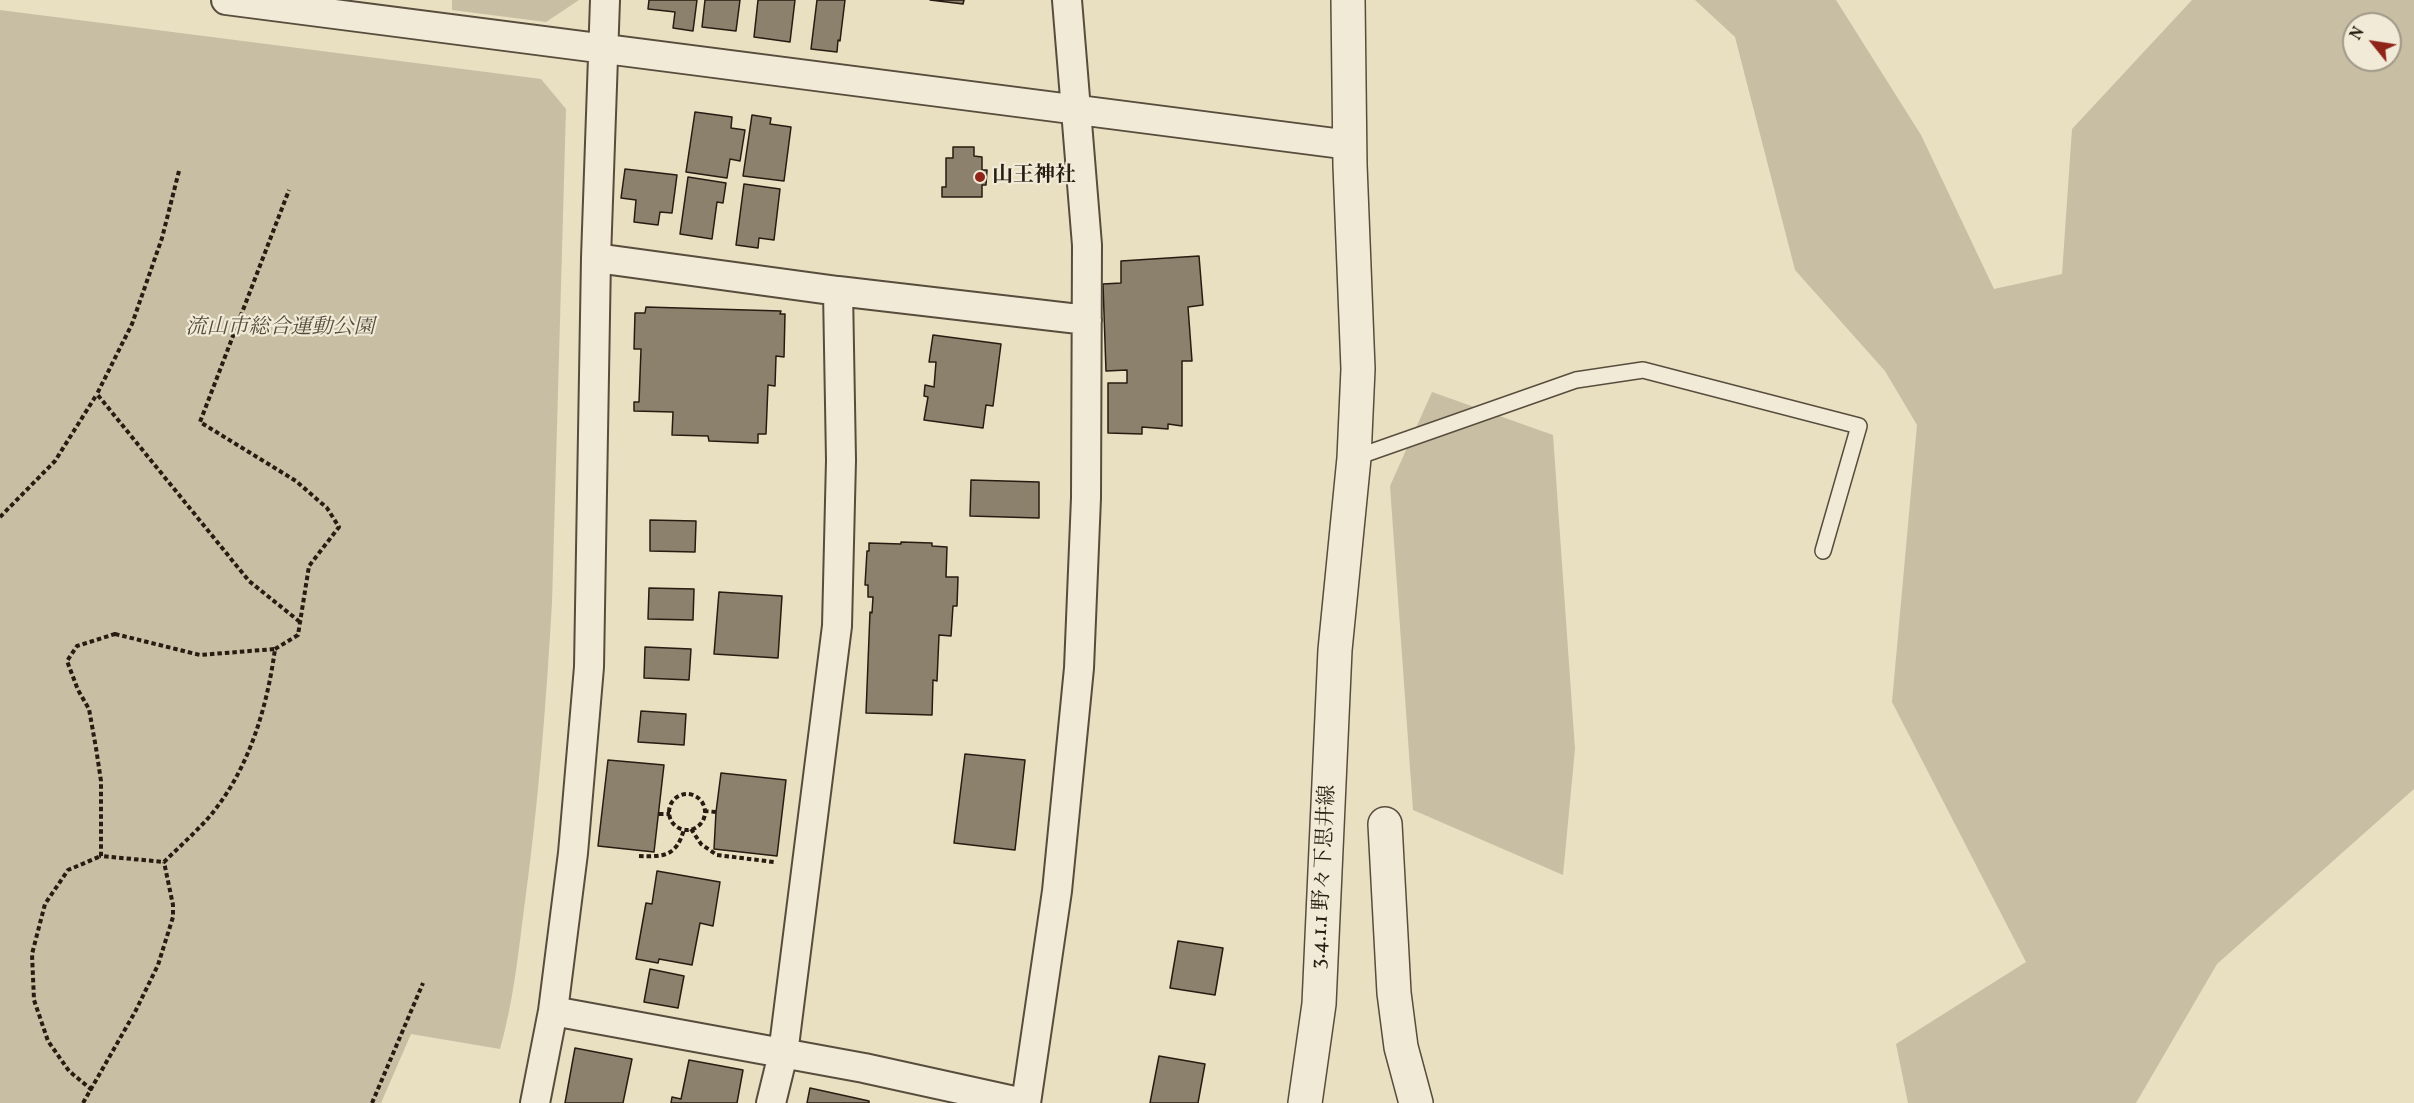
<!DOCTYPE html>
<html>
<head>
<meta charset="utf-8">
<style>
	body { margin:0 }
	#map { position:relative; width:2414px; height:1103px; overflow:hidden; background:#e9dfc1; font-family:Vollkorn,serif }
	canvas { display:block }
	.north { position:absolute; left:2342px; top:12px; width:60px; height:60px; box-sizing:border-box; background:#f1ead7; border:2px solid #a09888; border-radius:50%; rotate:300deg; font-size:16px; font-weight:700; line-height:24px; text-align:center; color:#271c11 }
	.north::after { content:''; display:block; margin:auto; width:21px; height:27px; background:#8f2418; clip-path:polygon(50% 0,100% 100%,50% 72%,0 100%) }
</style>
</head>
<body>
<div id="map">
<canvas width="2414" height="1103"></canvas>
<div class="north">N</div>
</div>
<script>
const g = document.querySelector('canvas').getContext('2d');
g.lineJoin = 'round';
function paint(path, color) {
  g.fillStyle = color;
  g.fill(path, 'evenodd');
}
function trace(path, color, width, dash) {
  g.strokeStyle = color;
  g.lineWidth = width;
  g.lineCap = dash ? 'butt' : 'round';
  g.setLineDash(dash || []);
  g.stroke(path);
}
function label(font, color, halo, rows, align = 'center') {
  g.font = font + ' Vollkorn,"Noto Serif JP",serif';
  g.lineWidth = 4.5;
  g.setLineDash([]);
  g.textBaseline = 'middle';
  g.strokeStyle = halo;
  g.fillStyle = color;
  for (const [text, x, y, turn = 0] of rows) {
    g.save();
    g.translate(x, y);
    g.rotate((+turn || 0) * Math.PI / 180);
    g.textAlign = isNaN(turn) ? turn : align;
    if (halo) g.strokeText(text, 0, 0);
    g.fillText(text, 0, 0);
    g.restore();
  }
}
paint(new Path2D(`
	M452,0H579L546,22L452,10Z
	M1695,0H1836L1921,135L1994,289L2062,274L2072,129L2192,0H2414V789L2217,964L2136,1103H1908L1896,1044L2026,962L1892,702L1917,425L1885,371L1795,270L1735,37ZM2354,24H2390V60H2354Z
	M0,10L541,79L566,109L552,603C546,706 538,808 524,909C518,956 513,1003 500,1049L411,1034L381,1103H0Z
	M1432,392L1553,435L1575,749L1563,875L1413,810L1390,486Z`), '#c8bea3');
const building = new Path2D(`
	M649,0H697L693,31L673,28L675,12L648,9Z
	M705,0H740L736,31L702,27Z
	M758,0H795L790,42L754,37Z
	M817,0H845L840,41L838,40L837,52L811,49Z
	M930,0H964L963,4Z
	M695,112L732,117L731,128L745,130L740,161L730,159L727,178L686,172Z
	M752,115L771,118L770,124L791,127L784,181L743,176Z
	M953,147H974V156L982,157V170H987L986,185H982V197H942V187H946V158H953Z
	M625,169L677,175L672,213L660,212L658,225L634,222L636,200L621,198Z
	M688,177L726,183L723,203L717,202L712,239L680,234Z
	M744,184L780,189L774,240L759,238L758,248L736,245Z
	M1199,256L1203,305L1188,307L1192,361H1182V426L1168,424V429L1142,427V434L1108,433V383H1127V370L1106,371L1103,284L1121,283V261Z
	M646,307L781,311L780,314H785L784,357L776,356L775,386L768,385L766,434H758V443L709,441L708,436L672,435L673,412L634,411V402H639L641,349H634L635,313H645Z
	M933,335L1001,344L993,406L986,405L983,428L924,420L928,397L924,396L925,385L934,387L936,362H929Z
	M971,480L1039,482V518L970,516Z
	M650,520L696,521L695,552L650,551Z
	M901,542L932,543V546L947,547L946,577H958L957,606H953L951,636L939,635L937,681L933,680L932,715L866,713L870,612L872,613L873,597H868V585H865L867,551H869V543L901,544Z
	M649,588L694,589L693,620L648,619Z
	M719,592L782,596L778,658L714,654Z
	M645,647L691,649L689,680L644,678Z
	M641,711L686,714L684,745L638,742Z
	M965,754L1025,760L1015,850L954,843Z
	M608,760L664,765L654,852L598,846Z
	M721,773L786,780L777,856L714,849L716,812Z
	M657,871L720,882L713,926L700,923L692,965L659,959L658,963L636,959L646,903L652,904Z
	M1178,941L1223,948L1215,995L1170,988Z
	M650,969L684,976L678,1008L644,1002Z
	M575,1048L632,1059L623,1103H565Z
	M1159,1056L1205,1064L1198,1103H1150Z
	M689,1060L743,1070L737,1103H671L672,1097L681,1099Z
	M810,1088L869,1101V1103H807Z`);
paint(building, '#8c816d');
trace(building, '#271c11', 1.5);
const service = new Path2D(`
	M1354,458L1576,380L1643,370L1859,426L1823,551`);
const minor = new Path2D(`
	M226,0L1350,145
	M596,258L838,291L841,460L837,626L783,1054L771,1103
	M838,291L1087,320
	M553,1011L864,1068L1023,1103
	M535,1103L553,1011L573,853L589,667L596,258L605,0
	M1026,1103L1057,891L1079,668L1086,498L1087,245L1067,0`);
const tertiary = new Path2D(`
	M1385,824L1394,993L1401,1047L1416,1103
	M1305,1103L1319,1004L1335,650L1354,458L1358,369L1350,165L1348,0`);
trace(service, '#584d3d', 18);
trace(minor, '#584d3d', 32);
trace(tertiary, '#584d3d', 36);
trace(new Path2D(`
	M179,171L162,238L132,324L97,394L249,581L300,622
	M0,517L55,461L97,394
	M115,634L200,655L275,649C267,708 249,769 210,816C196,832 179,847 164,862L101,856V781L96,748L89,709L78,690L67,661L77,646Z
	M275,649L298,635L309,566L339,527L327,508L296,481L200,422L289,190
	M669 812a18 18 0 1 1 36 0a18 18 0 1 1-36 0Z
	M704,811L716,812
	M659,814H670
	M691,829L701,844L717,855L774,862
	M639,856C664,857 677,856 684,829
	M92,1090L69,1071L48,1041L34,1000L32,954L45,904L68,870L101,856
	M83,1103L135,1012L158,965L173,917V905L164,862
	M372,1103L423,983`), '#271c11', 4, [4.5, 3]);
trace(service, '#f1ead7', 15);
trace(minor, '#f1ead7', 28);
trace(tertiary, '#f1ead7', 33);
for (const [x, y, r, color] of [
	[980,177,6,"#8f2418"]
]) {
  const dot = new Path2D();
  dot.arc(x, y, r, 0, 2 * Math.PI);
  g.fillStyle = color;
  g.fill(dot);
  trace(dot, '#f1ead7', 2);
}
label('bold 21px', '#271c11', '#f1ead7', [
	["山王神社",992,177]
], 'left');
label('italic 21px', '#574d3d', '#f1ead7', [
	["流山市総合運動公園",280,329]
]);
label('21px', '#271c11', '#f1ead7', [
	["3.4.1.1 野々下思井線",1325,877,-87]
]);
</script>
</body>
</html>
